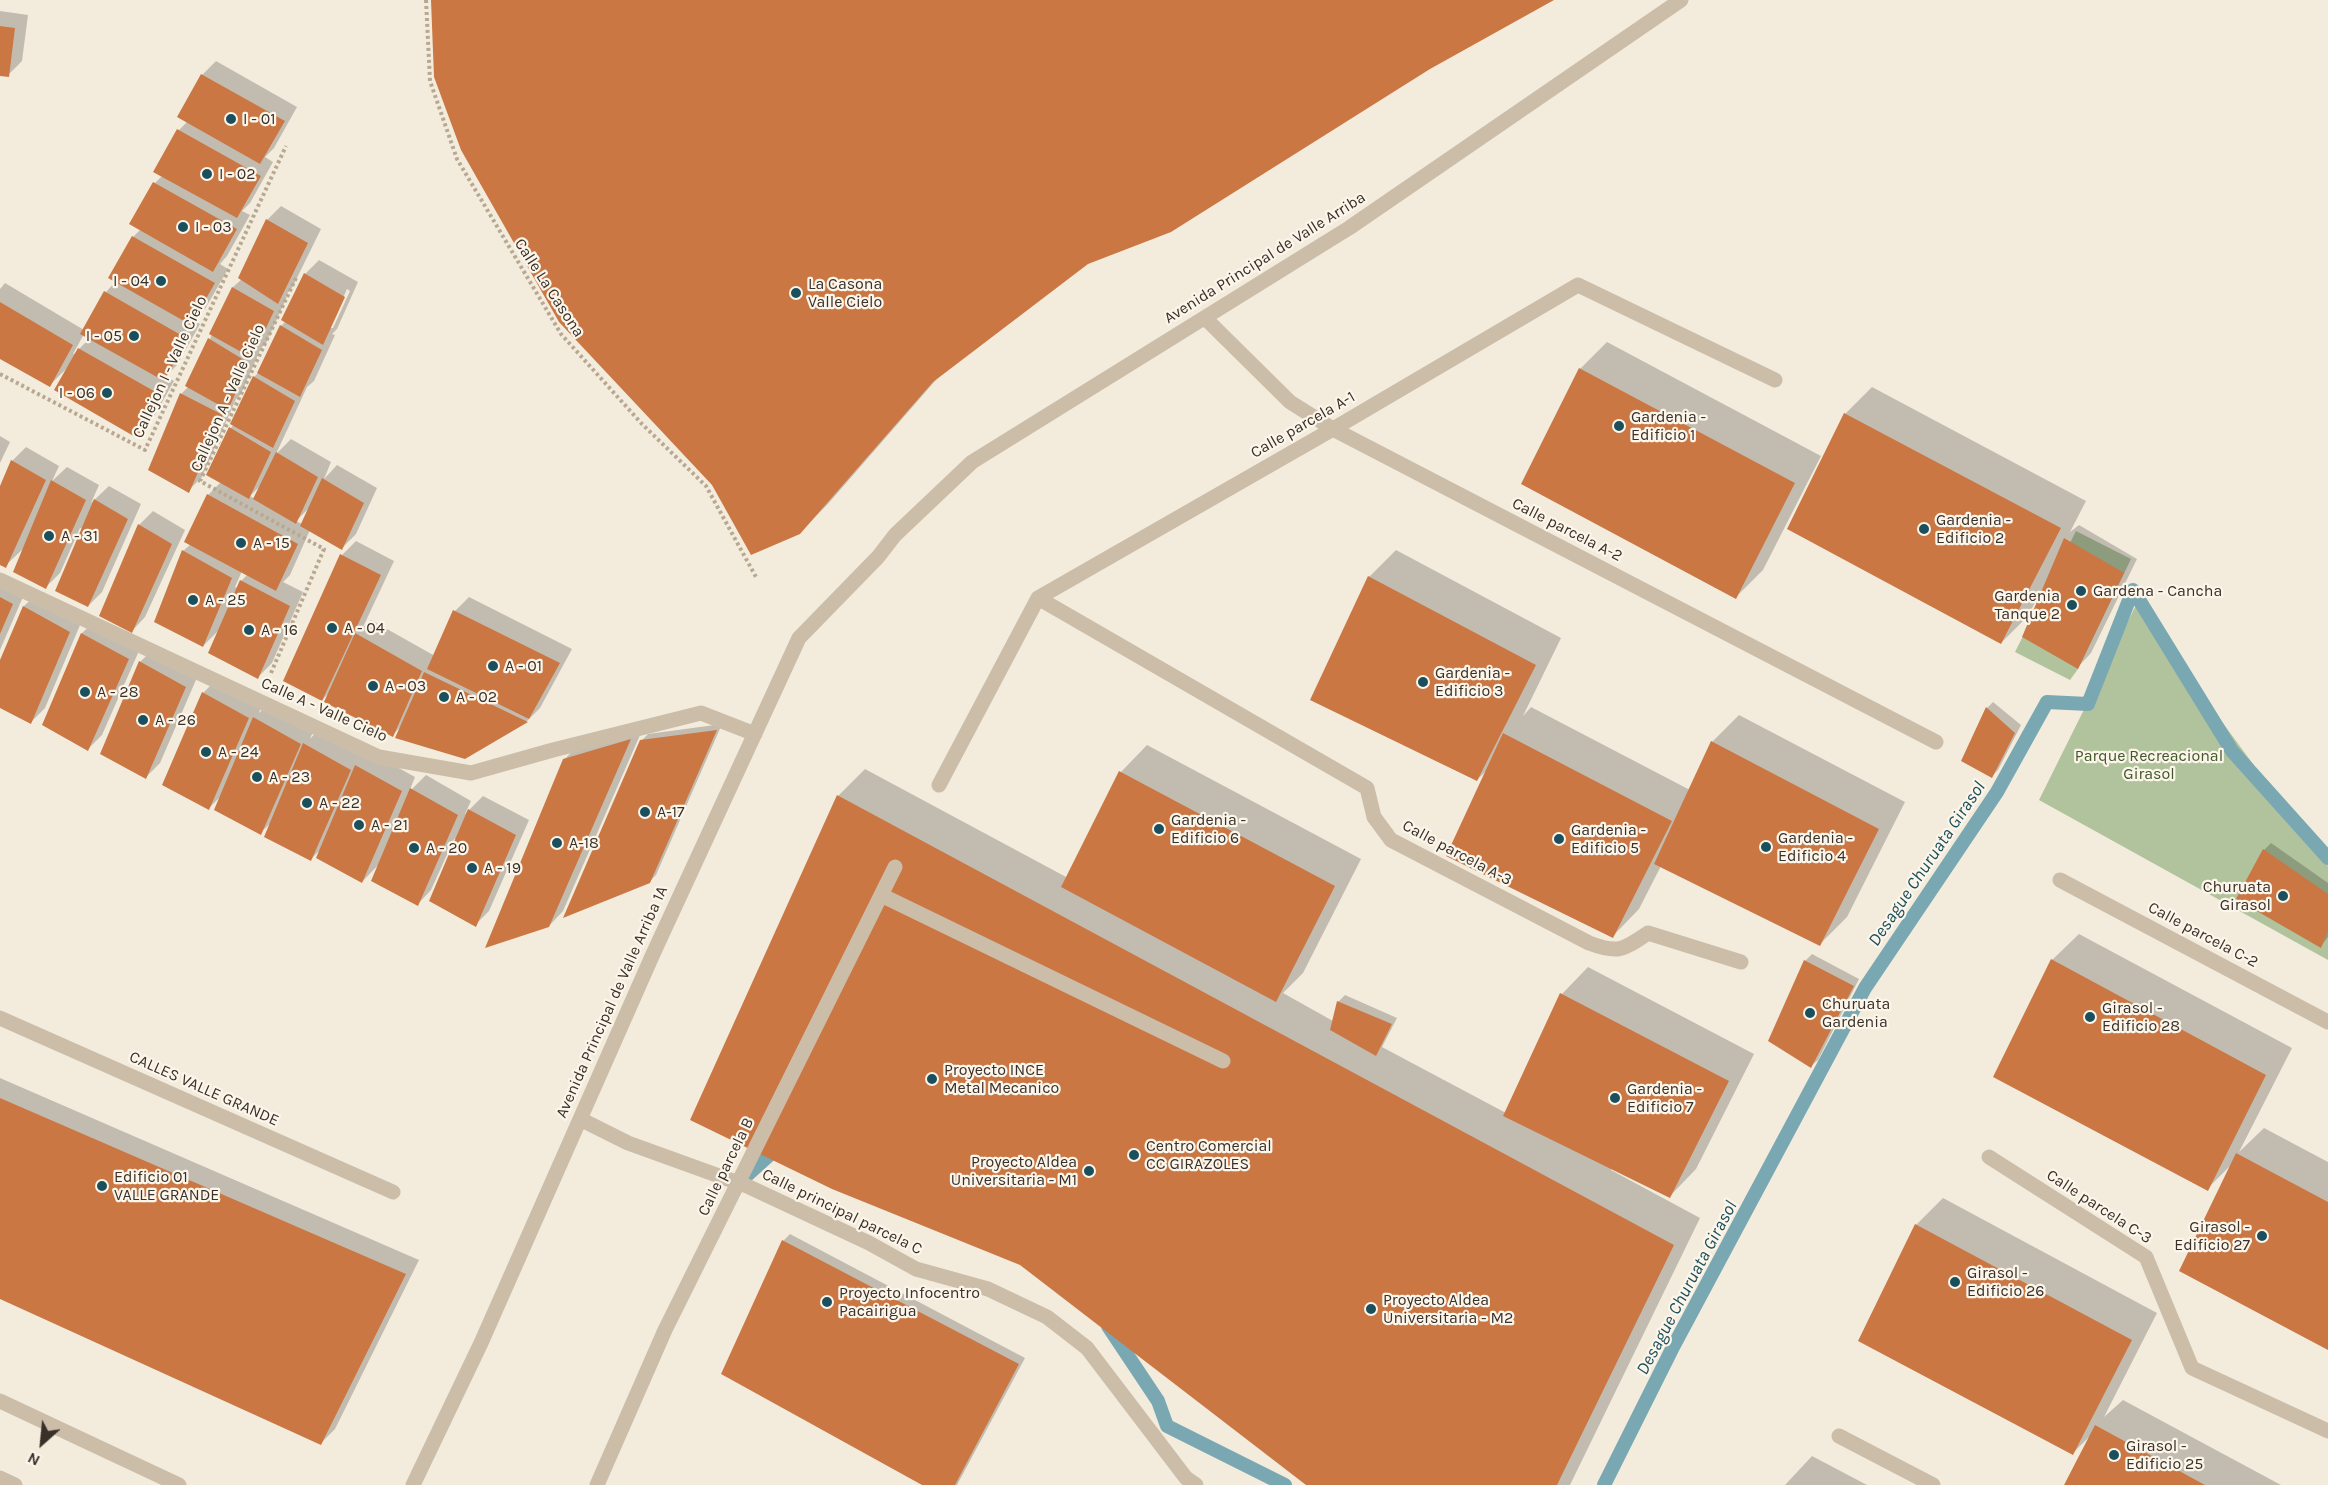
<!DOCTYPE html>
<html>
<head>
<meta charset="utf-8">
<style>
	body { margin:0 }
	#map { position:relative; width:2328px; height:1485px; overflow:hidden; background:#f3ecdd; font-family:Karla,sans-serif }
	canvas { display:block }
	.north { position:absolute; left:12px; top:1413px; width:60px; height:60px; -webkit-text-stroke:4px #fbf5ea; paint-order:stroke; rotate:207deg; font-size:16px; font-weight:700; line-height:24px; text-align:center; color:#393029 }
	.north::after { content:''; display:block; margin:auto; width:21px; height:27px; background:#393029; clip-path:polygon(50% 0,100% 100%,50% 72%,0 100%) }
</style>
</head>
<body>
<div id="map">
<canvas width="2328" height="1485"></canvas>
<div class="north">N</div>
</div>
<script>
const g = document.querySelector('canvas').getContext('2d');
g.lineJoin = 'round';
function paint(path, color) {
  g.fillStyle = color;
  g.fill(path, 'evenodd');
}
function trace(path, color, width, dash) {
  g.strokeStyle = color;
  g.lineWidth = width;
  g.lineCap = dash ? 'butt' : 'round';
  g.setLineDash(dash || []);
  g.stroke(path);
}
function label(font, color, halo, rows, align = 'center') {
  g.font = font + ' Karla,sans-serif';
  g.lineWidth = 4.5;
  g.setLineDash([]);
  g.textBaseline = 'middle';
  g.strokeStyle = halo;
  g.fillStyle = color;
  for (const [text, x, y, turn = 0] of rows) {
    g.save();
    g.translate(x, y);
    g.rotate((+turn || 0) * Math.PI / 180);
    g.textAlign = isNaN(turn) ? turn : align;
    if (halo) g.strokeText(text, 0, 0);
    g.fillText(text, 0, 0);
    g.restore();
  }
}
paint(new Path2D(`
	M2076,531L2131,559L2078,669L2070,680L2015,652Z
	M2136,605L2328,866V960L2039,800Z`), '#b1c39c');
paint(new Path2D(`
	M432,0H1551L1087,263L942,373L827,505L799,533Z
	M0,11L28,15L22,61L8,75L0,74Z
	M216,61L297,107L274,148L265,157L273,162L250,203L242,211L250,215L227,256L220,264L228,269L205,309L194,320L200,324L177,365L166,376L174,381L151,422L137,436L68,367L50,385L0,358V289L5,283L84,330L106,292L116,281L110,278L133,237L141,229L155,183L163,175L179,130L188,121L202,75ZM84,334L90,338L74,354H73Z
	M281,206L321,229L292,288L285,296L287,297L266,343L261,348L241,394L236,399L202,477L188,491L150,469L182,393L189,386L233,287L242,279L267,220Z
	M319,260L358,282L337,329L332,334L335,335L314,381L307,387L276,454L291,439L331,462L324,479L337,465L377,488L356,534L342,548L310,530L290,575L283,582L303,592L272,663L258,677L220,629L203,646L183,551L191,544L208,495L221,482L231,428L234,424L254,377L259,372L281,326L286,321L305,274ZM347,289L350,291L333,328H330ZM261,485L255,499L250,496ZM309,508L302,524L296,521ZM242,571L248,574L241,581L238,588L235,587Z
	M1607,342L1821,456L1763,570L1736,597L1523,484L1580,369Z
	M1872,387L2086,501L2070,532L2079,525L2137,559L2091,653L2078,667L2041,591L2028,616L2001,643L1845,414Z
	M0,436L10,442L0,463Z
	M26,447L59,466L52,481L67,467L99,485L91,503L109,486L141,504L102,592L88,606L83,529L80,528L60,573L46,587L25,547L5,566L0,563V490L12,461Z
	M153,511L185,530L145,617L132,631L139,525Z
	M356,541L394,561L363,627L371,620L435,656L455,611L469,597L572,649L540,708L527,721L465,757L401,726L393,735L331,691L322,700L285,680L342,555Z
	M1396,550L1561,638L1523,716L1531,707L1690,790L1712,742L1739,715L1905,802L1847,917L1820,944L1661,866L1639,909L1613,936L1489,768L1477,780L1369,577Z
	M0,575L26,590L0,650Z
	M38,593L83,618L45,708L31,722L0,706V664L24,606Z
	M96,620L142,644L102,735L88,749L44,725L82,633Z
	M154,648L199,673L160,763L146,777L140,662Z
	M217,679L262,704L259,713L268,704L314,729L310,739L318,730L370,752L415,777L409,792L426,775L471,801L465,814L483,796L529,820L489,911L475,925L457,840L454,839L431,890L418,904L380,863L362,882L321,849L310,860L272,822L260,833L222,795L209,808L164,784L203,693Z
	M1993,702L2021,725L1998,770L1992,776L1987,708Z
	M722,724L656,875L649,882L641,741L648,734Z
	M644,726L563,911L549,926L564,760L578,745Z
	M1147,745L1361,859L1303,973L1283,993L1333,1021L1338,1002L1345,995L1397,1018L1382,1047L1506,1113L1562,994L1588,967L1754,1054L1696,1169L1670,1196L1612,1168L1611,1170L1700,1218L1570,1485H1308L1021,1264L692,1120L839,795L865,769L1068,878L1121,772Z
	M2271,843L2328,883V937L2321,946L2264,850Z
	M2079,934L2292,1048L2239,1152L2264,1128L2328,1162V1348L2232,1164L2207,1189L2052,960Z
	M1812,954L1859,979L1818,1060L1811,1066L1805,961Z
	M0,1078L419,1260L335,1429L321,1443L0,1297Z
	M1943,1198L2157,1313L2104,1417L2123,1400L2281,1485H2065L2090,1436L2073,1453L1916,1225Z
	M790,1234L1025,1358L957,1485H925L783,1241Z
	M1812,1456L1867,1485H1785Z`), '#0003');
trace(new Path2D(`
	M745,1177L777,1148L779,1149
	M1108,1326L1158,1401L1167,1426L1285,1485
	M1604,1485L1672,1349L1865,988L1997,792L2047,702L2088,704L2133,590L2232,751L2328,858`), '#7aa8b2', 14);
paint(new Path2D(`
	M431,0H1554L1430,69L1171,232L1088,264L933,382L800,534L751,555L712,485L559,322L461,150L434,77Z
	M0,26L15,28L9,77L0,76Z
	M201,74L285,121L260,164L177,117Z
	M177,129L261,176L237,218L153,172Z
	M153,182L237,229L213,272L129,224Z
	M266,219L308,243L278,304L238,278Z
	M132,236L215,283L191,325L108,278Z
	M304,273L345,297L323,345L281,320Z
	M232,287L274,311L252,358L209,334Z
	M104,291L188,339L164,381L80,334Z
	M0,302L73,345L50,387L0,359Z
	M280,325L322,350L300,397L257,373Z
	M208,338L249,363L228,410L185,386Z
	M78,348L161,395L137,438L54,390Z
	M1579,368L1795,483L1736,599L1521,484Z
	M253,376L295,401L273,448L230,424Z
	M180,393L223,415L189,493L148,470Z
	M1844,413L2061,528L2001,644L1787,529Z
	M229,427L271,452L249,499L206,475Z
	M276,452L318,477L296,524L253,499Z
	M11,460L46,480L6,568L0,565V486Z
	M322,478L364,503L342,550L300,526Z
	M51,480L86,500L46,589L13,572Z
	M207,494L298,544L276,591L184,542Z
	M94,499L128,519L88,607L55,591Z
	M138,524L172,544L132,633L99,616Z
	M2064,538L2124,573L2078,669L2022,637Z
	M182,550L232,578L203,647L154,622Z
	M340,554L381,575L322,701L283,681Z
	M1368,576L1536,665L1477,781L1310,700Z
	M240,580L290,606L258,679L208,653Z
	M0,597L13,604L0,634Z
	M23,606L70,632L31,724L0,708V660Z
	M453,610L560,663L529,719L427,669Z
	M81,633L129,659L88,751L42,725Z
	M355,633L422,671L393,737L324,702Z
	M139,661L186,687L146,779L100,754Z
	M424,672L528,722L465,759L395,738Z
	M202,692L249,718L209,810L162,785Z
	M1986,707L2015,733L1992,778L1961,761Z
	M253,717L301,744L261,835L214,810Z
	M717,730L650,883L563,918L640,740Z
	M1503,733L1672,821L1613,938L1446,856Z
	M631,739L549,927L485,948L563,759Z
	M1711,741L1879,829L1820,946L1654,864Z
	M303,743L351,770L311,861L264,837Z
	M355,765L402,791L362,883L316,858Z
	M1119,771L1335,886L1276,1002L1061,887Z
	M410,788L458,815L418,906L371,881Z
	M837,795L1674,1245L1557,1485H1306L1020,1265L832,1189L690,1120Z
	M468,809L516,835L476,927L429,901Z
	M2263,849L2328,894V931L2321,948L2236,899Z
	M2051,959L2266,1075L2208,1191L1993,1077Z
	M1804,960L1854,986L1811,1068L1768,1041Z
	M1560,993L1729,1081L1670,1198L1503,1116Z
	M1337,1001L1392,1024L1376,1056L1330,1030Z
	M0,1098L406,1274L321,1445L0,1299Z
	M2236,1153L2328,1202V1350L2179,1271Z
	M1915,1224L2132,1340L2073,1455L1858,1341Z
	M782,1240L1019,1364L955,1485H922L721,1374Z
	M2095,1425L2205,1485H2064Z`), '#ca7744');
trace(new Path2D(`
	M426,0L430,81L457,159L561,334L642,424L706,486L756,577
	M0,374L145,450L286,146
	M271,673L324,549L200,481L296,278`), '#b8a892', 4, [3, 3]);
trace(new Path2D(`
	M0,1018L393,1192
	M0,1401L179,1485
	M0,1478L15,1485`), '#ccbda8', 15);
trace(new Path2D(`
	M1205,318L1290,402L1333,429L1936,742
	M0,580L379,757L471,773L553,750L701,713L755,734
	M1038,598L1367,788L1374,817L1391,840L1589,943C1618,954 1623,950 1648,933L1741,962
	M939,785L1038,598L1333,429L1578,285L1775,380
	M2060,880L2328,1022
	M881,895L1223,1061
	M580,1119L628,1143L747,1186L869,1243L916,1269L988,1289L1047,1317L1087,1348L1186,1478L1196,1485
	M1989,1157L2146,1257L2192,1368L2328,1431
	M1839,1436L1933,1485
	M413,1485L481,1343L653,954L799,638L878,557L895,535L972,462L1349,228L1681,0
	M597,1485L665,1330L895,867`), '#ccbda8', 15);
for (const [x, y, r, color] of [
	[231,119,6,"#1c4f5c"],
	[207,174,6,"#1c4f5c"],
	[183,227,6,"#1c4f5c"],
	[161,281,6,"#1c4f5c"],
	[796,293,6,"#1c4f5c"],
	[134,336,6,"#1c4f5c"],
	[107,393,6,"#1c4f5c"],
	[1619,426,6,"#1c4f5c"],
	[1924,529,6,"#1c4f5c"],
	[49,536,6,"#1c4f5c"],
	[241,543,6,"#1c4f5c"],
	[2081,591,6,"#1c4f5c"],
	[193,600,6,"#1c4f5c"],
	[2072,605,6,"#1c4f5c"],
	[332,628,6,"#1c4f5c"],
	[249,630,6,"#1c4f5c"],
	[493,666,6,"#1c4f5c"],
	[1423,682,6,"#1c4f5c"],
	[373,686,6,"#1c4f5c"],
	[85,692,6,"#1c4f5c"],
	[444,697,6,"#1c4f5c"],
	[143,720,6,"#1c4f5c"],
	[206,752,6,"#1c4f5c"],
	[257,777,6,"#1c4f5c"],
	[307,803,6,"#1c4f5c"],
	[645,812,6,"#1c4f5c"],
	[359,825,6,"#1c4f5c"],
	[1159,829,6,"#1c4f5c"],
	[1559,839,6,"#1c4f5c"],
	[557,843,6,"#1c4f5c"],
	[1766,847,6,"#1c4f5c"],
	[414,848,6,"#1c4f5c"],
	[472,868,6,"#1c4f5c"],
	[2283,896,6,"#1c4f5c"],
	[1810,1013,6,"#1c4f5c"],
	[2090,1017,6,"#1c4f5c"],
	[932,1079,6,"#1c4f5c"],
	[1615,1098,6,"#1c4f5c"],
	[1134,1155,6,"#1c4f5c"],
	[1089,1171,6,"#1c4f5c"],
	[102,1186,6,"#1c4f5c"],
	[2262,1236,6,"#1c4f5c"],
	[1955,1282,6,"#1c4f5c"],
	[827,1302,6,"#1c4f5c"],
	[1371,1309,6,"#1c4f5c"],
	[2114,1455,6,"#1c4f5c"]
]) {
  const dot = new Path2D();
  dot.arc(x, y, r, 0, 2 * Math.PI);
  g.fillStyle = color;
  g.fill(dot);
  trace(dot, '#fbf5ea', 2);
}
label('16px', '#393029', '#fbf5ea', [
	["I - 01",243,119],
	["I - 02",219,174],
	["I - 03",195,227],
	["I - 04",149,281,"right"],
	["La Casona",808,284],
	["Valle Cielo",808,302],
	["I - 05",122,336,"right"],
	["I - 06",95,393,"right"],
	["Gardenia -",1631,417],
	["Edificio 1",1631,435],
	["Gardenia -",1936,520],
	["Edificio 2",1936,538],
	["A - 31",61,536],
	["A - 15",253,543],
	["Gardena - Cancha",2093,591],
	["Gardenia",2060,596,"right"],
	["Tanque 2",2060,614,"right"],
	["A - 25",205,600],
	["A - 04",344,628],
	["A - 16",261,630],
	["A - 01",505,666],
	["Gardenia -",1435,673],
	["Edificio 3",1435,691],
	["A - 03",385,686],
	["A - 28",97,692],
	["A - 02",456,697],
	["A - 26",155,720],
	["A - 24",218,752],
	["A - 23",269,777],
	["A - 22",319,803],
	["A-17",657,812],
	["Gardenia -",1171,820],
	["Edificio 6",1171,838],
	["A - 21",371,825],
	["Gardenia -",1571,830],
	["Edificio 5",1571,848],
	["Gardenia -",1778,838],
	["Edificio 4",1778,856],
	["A-18",569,843],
	["A - 20",426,848],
	["A - 19",484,868],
	["Churuata",2271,887,"right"],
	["Girasol",2271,905,"right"],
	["Churuata",1822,1004],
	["Gardenia",1822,1022],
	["Girasol -",2102,1008],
	["Edificio 28",2102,1026],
	["Proyecto INCE",944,1070],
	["Metal Mecanico",944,1088],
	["Gardenia -",1627,1089],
	["Edificio 7",1627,1107],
	["Centro Comercial",1146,1146],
	["CC GIRAZOLES",1146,1164],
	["Proyecto Aldea",1077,1162,"right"],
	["Universitaria - M1",1077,1180,"right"],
	["Edificio 01",114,1177],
	["VALLE GRANDE",114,1195],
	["Girasol -",2250,1227,"right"],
	["Edificio 27",2250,1245,"right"],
	["Girasol -",1967,1273],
	["Edificio 26",1967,1291],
	["Proyecto Infocentro",839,1293],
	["Pacairigua",839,1311],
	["Proyecto Aldea",1383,1300],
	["Universitaria - M2",1383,1318],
	["Girasol -",2126,1446],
	["Edificio 25",2126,1464]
], 'left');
label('16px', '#393029', '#fbf5ea', [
	["Avenida Principal de Valle Arriba",1265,258,-32],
	["Calle La Casona",549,288,57],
	["Callejon I - Valle Cielo",170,367,-65],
	["Callejon A - Valle Cielo",228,398,-66],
	["Calle parcela A-1",1303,425,-30],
	["Calle parcela A-2",1567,530,27],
	["Calle A - Valle Cielo",324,710,24],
	["Calle parcela A-3",1457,853,28],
	["Calle parcela C-2",2203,935,28],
	["Avenida Principal de Valle Arriba 1A",612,1002,-66],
	["CALLES VALLE GRANDE",204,1089,24],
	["Calle parcela B",726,1167,-64],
	["Calle parcela C-3",2099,1207,33],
	["Calle principal parcela C",842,1212,26]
]);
label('16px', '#41582b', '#fbf5ea', [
	["Parque Recreacional",2149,756],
	["Girasol",2149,774]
]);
label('italic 18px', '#1c4f5c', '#fbf5ea', [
	["Desague Churuata Girasol",1927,864,-56],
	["Desague Churuata Girasol",1687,1288,-62]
]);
</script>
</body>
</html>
